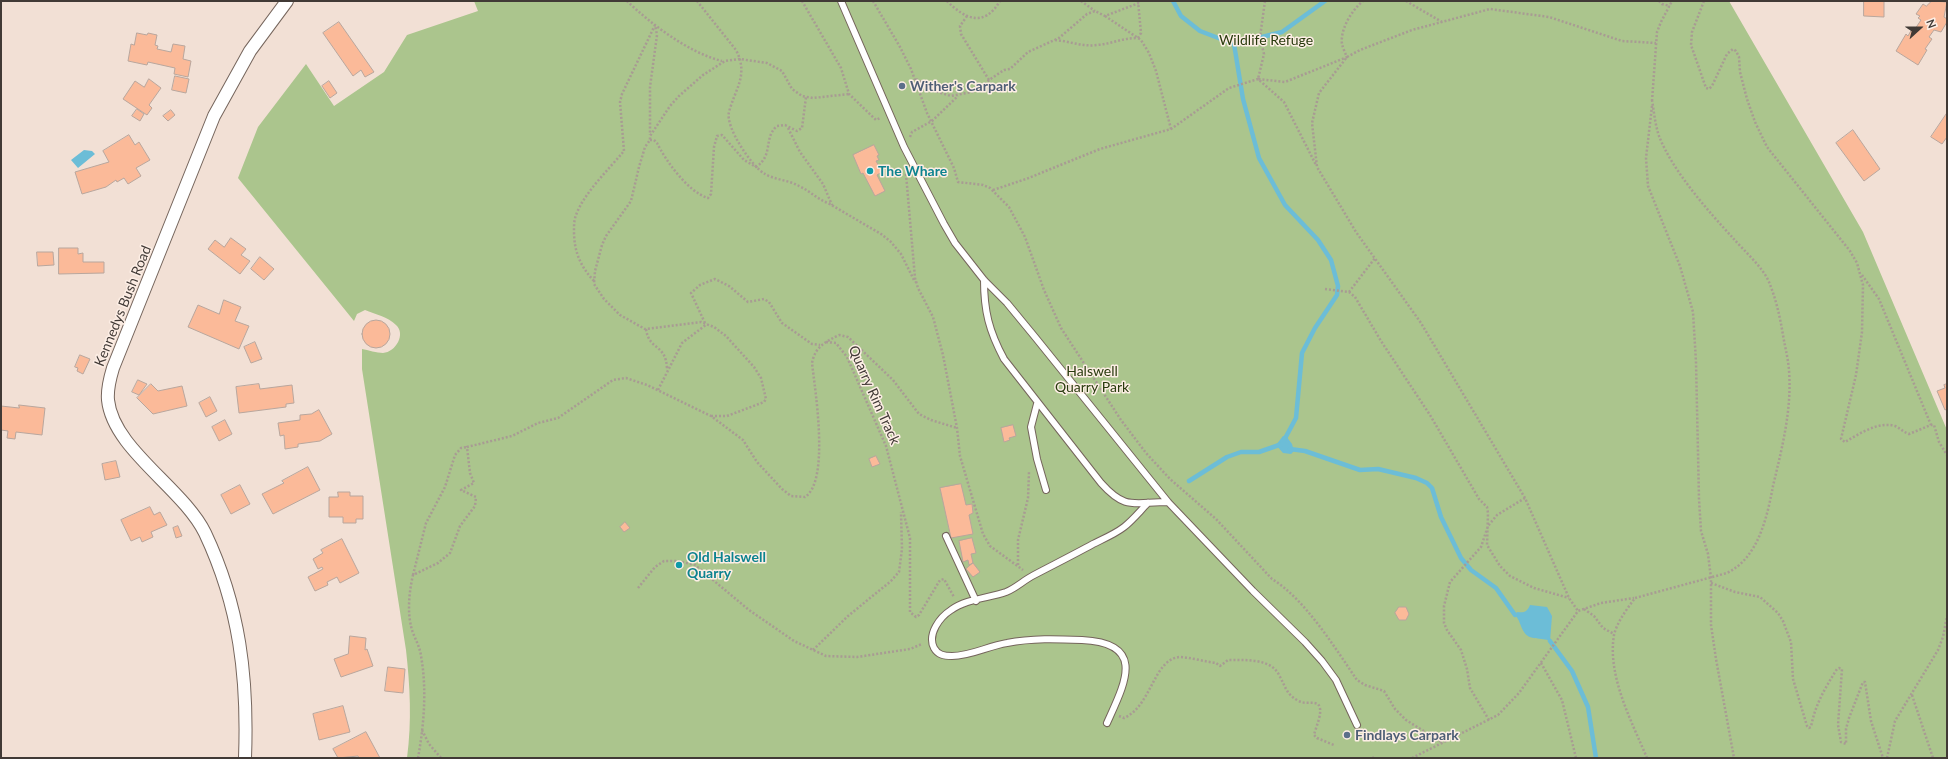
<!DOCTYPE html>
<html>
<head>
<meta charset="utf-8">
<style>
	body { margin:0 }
	#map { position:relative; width:1948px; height:759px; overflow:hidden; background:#f2e0d5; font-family:Lato,sans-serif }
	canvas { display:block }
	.frame { position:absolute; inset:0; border:2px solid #413a36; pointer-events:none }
	.north { position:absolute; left:1900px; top:8px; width:40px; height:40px; -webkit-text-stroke:3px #fdeee5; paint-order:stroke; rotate:69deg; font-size:11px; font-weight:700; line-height:16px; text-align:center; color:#413a36 }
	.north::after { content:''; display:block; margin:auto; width:14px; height:18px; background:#413a36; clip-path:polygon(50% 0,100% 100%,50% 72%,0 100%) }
</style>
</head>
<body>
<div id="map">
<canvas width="1948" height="759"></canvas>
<div class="frame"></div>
<div class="north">N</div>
</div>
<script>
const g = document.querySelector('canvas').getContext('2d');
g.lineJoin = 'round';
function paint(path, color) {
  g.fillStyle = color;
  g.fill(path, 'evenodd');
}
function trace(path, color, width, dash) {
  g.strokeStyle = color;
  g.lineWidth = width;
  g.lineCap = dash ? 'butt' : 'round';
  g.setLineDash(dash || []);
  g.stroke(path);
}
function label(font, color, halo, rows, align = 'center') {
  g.font = font + ' Lato,sans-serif';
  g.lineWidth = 3;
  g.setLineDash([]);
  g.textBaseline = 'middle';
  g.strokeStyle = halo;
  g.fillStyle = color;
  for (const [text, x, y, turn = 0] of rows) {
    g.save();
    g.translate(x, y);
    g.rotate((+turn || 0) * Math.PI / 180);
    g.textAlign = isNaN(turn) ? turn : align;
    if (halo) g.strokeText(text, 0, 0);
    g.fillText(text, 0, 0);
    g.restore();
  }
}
paint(new Path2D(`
	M474,1H1729L1863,232L1947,430V758H407C412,721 410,686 406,650L362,369V349C368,350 377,353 383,353C396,352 406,334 396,325C388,317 375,314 365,310L357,314L354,321L238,178L258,127L306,64L334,106L384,72L407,35L478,11Z`), '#abc58d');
paint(new Path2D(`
	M84,150L92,151L95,154L78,168L71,160Z
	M1283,436H1286L1292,444L1294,451L1291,454L1283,453L1276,445Z
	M1530,605L1547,607L1552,616L1550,641C1542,637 1529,641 1524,632C1520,626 1520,620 1515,615L1517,612C1524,613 1527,612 1530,605Z`), '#6cbdd7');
trace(new Path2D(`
	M1173,1L1181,16L1200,31L1234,44
	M1290,449L1305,451L1360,470L1378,469L1416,478L1427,483L1432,488L1441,517L1461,558L1471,570L1496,588L1515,615
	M1189,481L1227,457L1241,452H1259L1282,444L1296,418L1302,353L1315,328L1337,295L1338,286L1331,260L1318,240L1285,205L1259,158L1243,99L1234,44L1282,32L1325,1
	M1550,641L1572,671L1588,707L1596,758`), '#6cbdd7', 4.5);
const building = new Path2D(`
	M1864,1H1884V17L1864,16Z
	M1932,1L1947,2L1944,17L1947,19V22L1941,32L1934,30L1929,37L1932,39L1925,49L1927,50L1918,65L1896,51L1906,34L1908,36L1913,27L1915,29L1921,20L1918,18L1920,16L1916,14L1923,4L1926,6Z
	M339,22L374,72L365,77L361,70L353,76L323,33Z
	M137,33L147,35L148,33L157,35L155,45L158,46L157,49L171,52L173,44L185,46L183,59L191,61L188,77L174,74L175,68L148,62L147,65L128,61L131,44L134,45Z
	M175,76L189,79L186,93L172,90Z
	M149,79L161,88L149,105L152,108L147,115L123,99L135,81L144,87Z
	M329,81L337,93L330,98L322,86Z
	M137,109L144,114L140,121L132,116Z
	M171,110L175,115L168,121L163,116Z
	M1947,113V137L1942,144L1931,137Z
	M1853,130L1880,169L1864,181L1836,143Z
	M129,135L135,145L139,142L150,160L136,168L141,176L128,184L124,178L117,182L116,180L106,187L82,194L75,172L109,162L103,151Z
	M874,145L879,155L877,156L879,160L876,161L882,172L877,175L885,191L875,196L863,173L861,174L853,155Z
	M231,238L246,249L241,255L250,261L240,274L208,249L215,240L224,247Z
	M59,248H78V254L83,253V262H104V273L59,274Z
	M37,252H53L54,265L38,266Z
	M260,257L274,269L264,280L251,269Z
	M224,300L241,307L235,321L249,326L239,349L188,327L198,305L219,314Z
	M362 334a14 14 0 1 1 28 0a14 14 0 1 1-28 0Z
	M255,342L262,359L251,363L244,347Z
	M80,355L90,359L83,374L77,371L78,368L75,367Z
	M138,380L147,384L139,395L132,392Z
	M151,384L158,391L182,386L187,406L153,414L137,398Z
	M259,384L260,389L292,385L294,403L286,404V407L239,413L236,387Z
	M1947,384V409L1945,410L1937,391L1945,388L1944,385Z
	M210,397L217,411L206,417L199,403Z
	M19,405L45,408L42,435L16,432L15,439L7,438L8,431L1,430V406L19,408Z
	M319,410L332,434L320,441L298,444V447L285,449L284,435L280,436L278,423L300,420V415L311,414Z
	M225,420L232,434L219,441L212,427Z
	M1013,425L1016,436L1009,438L1010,440L1004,442L1001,428Z
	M876,456L880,464L872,467L869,459Z
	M116,461L120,477L105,480L102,464Z
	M308,467L320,490L273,514L262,494L284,483L282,481Z
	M961,484L966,505L972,504L973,513L969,515L973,534L951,538L940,488Z
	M240,485L250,504L231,514L221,495Z
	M338,492H350V496H363V519H356V523H343V517H329V497H338Z
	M150,507L154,515L160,512L167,525L151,532L153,537L142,542L140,537L131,541L121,520Z
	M625,522L630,528L624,532L620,527Z
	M178,526L182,536L176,538L173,528Z
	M972,538L976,553L971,554L973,563L969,565L968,560L963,562L959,541Z
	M342,539L359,573L340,583L337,577L327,582L328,585L315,591L308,577L323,569L322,567L318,569L313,559L323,553L321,550Z
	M973,563L980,572L973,577L966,569Z
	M1399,607H1406L1409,614L1406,620H1399L1395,613Z
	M350,636L366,638L365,650L367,649L373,666L341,677L334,659L348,654Z
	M388,667L405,669L403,693L385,691Z
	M343,706L350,732L319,740L313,714Z
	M366,732L380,758H359L358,756L338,758L333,749Z`);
paint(building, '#fbba99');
trace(building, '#b8a69d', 1);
const lane = new Path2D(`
	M841,1L904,147L944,224L955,243L984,280L1007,303L1035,337L1168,502L1253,591L1305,642L1322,661L1336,680L1357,725
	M984,280C984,311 989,331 1004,359L1101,483C1126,511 1134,502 1168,502
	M1037,404L1031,427L1037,459L1046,490
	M946,536L976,601
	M1107,723C1125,683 1147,643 1082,640C1057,639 1032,638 1007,643C988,646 971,656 952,656C944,656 938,655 934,648C927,634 940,617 951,610C966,599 989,598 1006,592C1016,588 1024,580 1034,575C1053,565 1073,555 1093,544C1103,539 1115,534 1124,527C1133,520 1140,511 1148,503`);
const street = new Path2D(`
	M245,758C248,678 240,607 205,533C183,488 113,449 108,400C107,389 110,378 113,368L214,116L250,51L287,1`);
trace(lane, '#75655c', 8);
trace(street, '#75655c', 14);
trace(new Path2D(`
	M627,1C651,24 689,53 722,61
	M697,1L736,50C749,75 735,89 729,112C725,127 752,167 765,174C775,180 789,180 799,186C810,191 817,199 828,203L881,234L891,242L901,254L915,282
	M802,1L841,68L849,94L876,120L880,118
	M873,1L900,47L911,69L927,113L954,168L958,182L983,185L990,188L1009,207L1025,237L1044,290L1061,328L1121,420L1146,453L1170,479L1216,519L1272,579C1305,599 1335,648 1357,680L1365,685L1384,691L1395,709L1406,720L1443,743
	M947,1C965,19 984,28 1000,1
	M1081,1L1095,11
	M1265,1L1260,37L1264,54L1258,79L1285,82L1347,57C1345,53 1343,48 1342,44C1340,29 1352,10 1363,1
	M1406,1L1442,22
	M1659,1L1662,4L1670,6
	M1704,1L1692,32L1691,45L1706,88L1709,89L1712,86L1727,54L1733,49L1736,51L1739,57L1740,72L1747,99L1755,122L1767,147L1850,251L1857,263L1863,285L1862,332L1856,375L1841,439L1845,442C1859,434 1878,421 1895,426C1900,428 1903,432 1909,434L1931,425H1934L1939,442L1947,455
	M967,16L960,26L961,34L989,80
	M1105,16L1141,40L1149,53L1156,71L1171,129
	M1055,40C1069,41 1082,47 1097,45C1111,44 1122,38 1138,38L1141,33L1138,1
	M916,79L938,92L951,96L972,92L981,89L989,80L1004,70L1010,69L1028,52L1059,38L1087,14L1095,11L1105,16L1139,3
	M1652,101L1657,32L1661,22L1672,1
	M1652,106L1646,158L1648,186L1680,266L1693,312L1696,362L1699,499L1701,531L1708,554L1711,578V625L1716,659L1734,758
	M788,128L800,152L823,184L832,205
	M910,137L912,132L932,121L958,96
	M650,140H654L657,143C666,161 688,192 708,198L711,194L714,147L717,136L722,135L744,160L756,167C774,155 763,138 777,126L785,125L797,131L802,128L806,97
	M906,174L915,278L918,288L933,317L943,355L957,428L960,456L983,534L990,546L1023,570
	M993,190L1026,179L1100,149L1171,129L1229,88L1258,79L1284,102L1316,165
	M1862,275L1879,299L1931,425
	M594,281C580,266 574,251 574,231C574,226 574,220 576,215C584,193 609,169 624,151L620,102L622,94L655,25L657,35L650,87V135
	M1325,289L1349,292L1355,297L1381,341L1430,415L1479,499L1487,507L1488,513L1487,545L1500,566L1510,576L1534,588L1569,598
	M1349,292L1375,258
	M705,323L691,293L700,285L715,279L729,286L748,302L764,299L769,302L782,323L812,344L820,345
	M646,329C649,351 666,343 667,369
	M826,342L836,343L847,357L886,446L910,538V612L916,617L919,615L940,580L944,579L954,597
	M658,390L682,343L707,324
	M711,416H727L764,402L766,399L761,378L754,367L726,336L714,327L701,322L645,329L620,315L604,299L594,284L595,271L602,245L606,236L631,201L639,167L645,147L650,140V136L670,106L679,96L703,75L725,61L740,59L767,63L782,71L792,89L802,96L813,98L849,94
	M1525,498L1421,323L1356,232L1317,167L1312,123L1319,93L1347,57L1360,50L1412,30L1490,9L1549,17L1622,41L1656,43
	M1018,565V540L1028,498L1029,472
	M413,575L426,523L445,487L455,455L461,448L467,447
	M1711,583L1735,592L1760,597L1778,613L1783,621L1791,642L1793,679L1807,726L1809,728L1811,727C1815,705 1825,688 1837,669L1839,668L1842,669L1838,725L1841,742L1846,744V729L1849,718L1863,682H1865L1871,721L1883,758
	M638,588L655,567L664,561H678L695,565L749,610L794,641L826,656L857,657L910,649L922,644
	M1584,609L1594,616L1603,628L1614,634
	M813,650L848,616L891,581L899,572L902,549L901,512
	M1541,663L1562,700L1576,758
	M1912,695L1933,758
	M1119,716L1124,718C1152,706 1153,659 1180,657C1188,657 1207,662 1216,663L1220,666L1228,660C1244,660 1271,658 1279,675C1285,685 1286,694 1297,700C1304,705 1311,701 1318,704C1324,711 1316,726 1314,735L1317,738L1334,745
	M1489,720L1470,688L1467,669L1461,650L1447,630L1444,623V606L1450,582L1481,547L1488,526L1497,515L1525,498L1569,598L1578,611
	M422,730L429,744L441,758
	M418,758C424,725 427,689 421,656C420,647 415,639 412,630C407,613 409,592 413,575L438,563L450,553L460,526L475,506L476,497L461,490L474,483L470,473L467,447L512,436L538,423L558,418L613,380L626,378L647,385L711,416L743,440L757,462L782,489L791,496L805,497C830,481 815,390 812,363C815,347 825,342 839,335L848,337L893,380L919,414L931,420L957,428
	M1373,758L1374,757
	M1412,758L1498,715L1519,693L1578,611L1601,603L1634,598
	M1647,758C1632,722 1607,676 1614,635C1617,622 1627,609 1635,598L1727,573C1758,558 1767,518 1773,486C1782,448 1792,410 1789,370C1788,358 1785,347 1783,335C1780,317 1776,299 1769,282C1762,266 1744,251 1733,238C1708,211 1672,170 1659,136C1655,124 1654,112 1652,100
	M1887,758L1895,721L1938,650L1943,637L1947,616`), '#a89b93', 2.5, [2, 2]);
trace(lane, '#fff', 6);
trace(street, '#fff', 12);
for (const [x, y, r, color] of [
	[902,86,4,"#5c6f8a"],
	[870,171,4,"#0f9aa8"],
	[679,565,4,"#0f9aa8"],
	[1347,735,4,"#5c6f8a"]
]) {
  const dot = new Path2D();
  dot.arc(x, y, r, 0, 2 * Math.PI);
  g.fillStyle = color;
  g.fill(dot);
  trace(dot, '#fdeee5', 1.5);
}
label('14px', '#293b0e', '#fdeee5', [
	["Wildlife Refuge",1266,40],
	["Halswell",1092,371],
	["Quarry Park",1092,387]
]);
label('bold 14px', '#4e5e75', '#fdeee5', [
	["Wither's Carpark",910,86],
	["Findlays Carpark",1355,735]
], 'left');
label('bold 14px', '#0d838f', '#fdeee5', [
	["The Whare",878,171],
	["Old Halswell",687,557],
	["Quarry",687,573]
], 'left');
label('14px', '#413a36', '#fdeee5', [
	["Kennedys Bush Road",123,306,-68],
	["Quarry Rim Track",874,395,66]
]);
</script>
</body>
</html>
